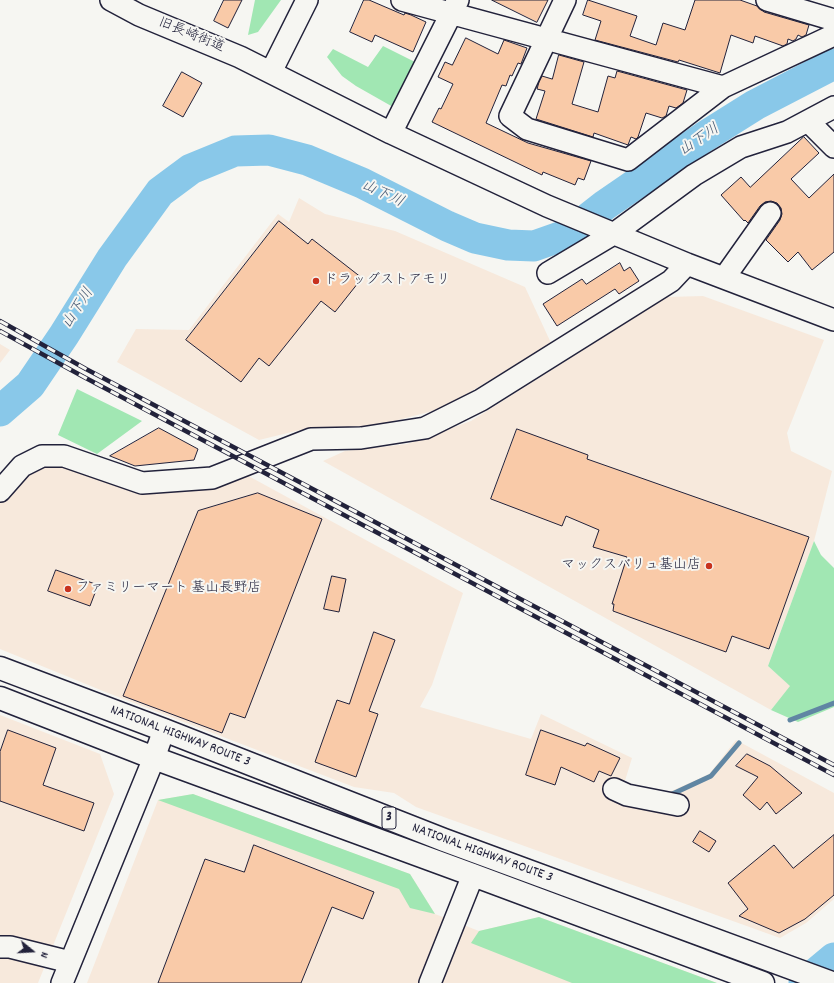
<!DOCTYPE html>
<html>
<head>
<meta charset="utf-8">
<style>
	body { margin:0 }
	#map { position:relative; width:834px; height:983px; overflow:hidden; background:#f6f6f2; font-family:Dekko,sans-serif }
	canvas { display:block }
	.north { position:absolute; left:12px; top:931px; width:40px; height:40px; -webkit-text-stroke:3px #f6f6f2; paint-order:stroke; rotate:108deg; font-size:11px; font-weight:700; line-height:16px; text-align:center; color:#22223b }
	.north::after { content:''; display:block; margin:auto; width:14px; height:18px; background:#22223b; clip-path:polygon(50% 0,100% 100%,50% 72%,0 100%) }
</style>
</head>
<body>
<div id="map">
<canvas width="834" height="983"></canvas>
<div class="north">N</div>
</div>
<script>
const g = document.querySelector('canvas').getContext('2d');
g.lineJoin = 'round';
function paint(path, color) {
  g.fillStyle = color;
  g.fill(path, 'evenodd');
}
function trace(path, color, width, dash) {
  g.strokeStyle = color;
  g.lineWidth = width;
  g.lineCap = dash ? 'butt' : 'round';
  g.setLineDash(dash || []);
  g.stroke(path);
}
function label(font, color, halo, rows, align = 'center') {
  g.font = font + ' Dekko,"Klee One",sans-serif';
  g.lineWidth = 4;
  g.setLineDash([]);
  g.textBaseline = 'middle';
  g.strokeStyle = halo;
  g.fillStyle = color;
  for (const [text, x, y, turn = 0] of rows) {
    g.save();
    g.translate(x, y);
    g.rotate((+turn || 0) * Math.PI / 180);
    g.textAlign = isNaN(turn) ? turn : align;
    if (halo) g.strokeText(text, 0, 0);
    g.fillText(text, 0, 0);
    g.restore();
  }
}
paint(new Path2D(`
	M299,198L325,214L395,231L525,287L551,343L444,408L379,425L300,430L259,440L117,362L136,329L189,330L278,214L289,222Z
	M703,296L824,340L787,433L791,451L832,471L814,541L768,666L791,686L771,710L323,461L345,451L407,444L471,421L667,297Z
	M0,344L10,350L0,363Z
	M51,462L137,491L243,473L463,593L432,685L420,707L531,739L541,714L632,758L624,784L667,793L709,774L736,740L834,793V899L806,923L780,938L416,807L394,793L354,787L108,693L0,649V500L33,468Z
	M0,715L100,754L114,794L38,983H0Z
	M193,794L410,874L435,914L479,931L539,917L717,983H87L158,800Z`), '#f7e9dc');
paint(new Path2D(`
	M255,0H281L258,32L248,35Z
	M383,46L415,62L393,107L356,86L342,76L327,57L333,49L368,67Z
	M77,389L142,421L97,454L58,435Z
	M814,541L821,555L834,568V707L798,722L771,710L790,686L768,666Z
	M193,794L410,874L435,914L410,908L399,889L158,800Z
	M539,917L717,983H572L471,943L479,931Z`), '#a1e7b3');
trace(new Path2D(`
	M790,720L834,703
	M668,796L711,776L739,743`), '#6086a3', 5);
trace(new Path2D(`
	M0,411L30,385L64,335L112,258L160,192L191,169L235,151L269,150L307,160L362,183L447,226L475,238L508,245L534,246L568,234L605,205L704,137L755,105L834,64
	M804,983L834,958`), '#89c8e9', 31);
const building = new Path2D(`
	M224,0H242L228,28L214,21Z
	M364,0H369L404,15L405,13L411,15L426,22L413,52L375,35L372,42L350,32Z
	M492,0H548L537,22Z
	M588,0L637,16L630,36L656,45L663,23L685,30L695,0H740L757,6L764,12L809,25L806,35L802,37L798,35L796,39L793,41L788,39L787,44L783,46L755,36L753,43L731,35L720,73L679,60L678,62L595,40L601,21L583,15Z
	M466,38L498,54L504,40L527,48L521,64L518,63L512,76L510,75L506,86L502,85L486,123L528,143L591,161L584,180L578,178L575,185L543,172L542,175L432,122L439,108L441,109L453,84L438,77L445,62L452,65Z
	M559,55L584,62L572,104L598,112L608,76L615,78L617,71L687,90L683,103L676,108L669,106L666,116L662,118L646,113L638,137L636,139L631,137L628,145L594,133L593,137L536,119L545,91L537,89L539,82L542,76L552,79Z
	M182,72L202,83L183,117L163,106Z
	M804,137L819,153L791,179L809,198L834,174V252L812,270L798,252L788,262L766,240L780,220L782,214L781,208L777,203L771,201L765,202L760,206L748,223L745,220L744,221L721,195L741,177L750,187Z
	M279,221L308,244L312,239L362,278L335,312L321,301L269,366L259,358L241,382L186,340Z
	M620,263L624,271L630,267L639,281L619,294L615,289L557,326L543,304L582,279L586,284Z
	M159,428L198,449L194,460L135,466L110,456Z
	M517,429L588,455L587,459L809,537L769,649L732,636L726,652L613,611L614,604H612L627,557L593,547L599,530L566,516L562,526L491,499Z
	M258,493L322,519L245,718L230,713L222,733L123,696L198,511Z
	M56,570L98,585L90,606L48,591Z
	M332,576L346,579L339,612L324,609Z
	M374,632L395,640L369,711L378,714L356,777L315,762L337,700L349,704Z
	M8,730L56,748L43,785L94,803L84,831L0,801V752Z
	M541,730L585,746L587,743L620,758L611,776L599,771L594,782L561,767L555,785L526,775Z
	M747,754L770,766L802,793L776,814L767,802L760,810L743,795L758,777L736,766Z
	M700,831L716,841L709,852L693,842Z
	M834,835V895L805,919L779,933L739,916L748,909L728,883L774,845L793,868Z
	M254,845L374,892L363,919L332,907L301,983H158L205,859L244,872Z`);
paint(building, '#f9caa8');
trace(building, '#22223b', 1);
const minor = new Path2D(`
	M111,0L139,15L240,57L391,133L547,206L687,264L834,320
	M402,0L723,87L834,35
	M565,0L510,116L527,129L628,160L723,87
	M767,0L834,20
	M271,72L307,0
	M808,121L834,147
	M391,133L458,0
	M548,273L615,233L694,175L741,147L787,132L834,107
	M724,278L770,213
	M0,491L22,466L42,456H64L142,483L212,478L311,439L361,438L425,428L481,400L671,281L687,264
	M614,789L627,795L678,805
	M0,947H10L70,962
	M62,983L154,758L164,730
	M430,983L473,875`);
const highway = new Path2D(`
	M0,668L164,730L444,840L832,983
	M0,698L154,758L473,875L763,983`);
trace(minor, '#22223b', 24);
trace(highway, '#22223b', 25);
trace(minor, '#f6f6f2', 21);
trace(highway, '#f6f6f2', 22);
const rail = new Path2D(`
	M0,321L86,369L834,765
	M0,331L82,376L834,775`);
trace(rail, '#22223b', 4.5);
trace(rail, '#f6f6f2', 3, [9]);
for (const [x, y, r, color] of [
	[316,281,4,"#c8321e"],
	[709,566,4,"#c8321e"],
	[68,589,4,"#c8321e"]
]) {
  const dot = new Path2D();
  dot.arc(x, y, r, 0, 2 * Math.PI);
  g.fillStyle = color;
  g.fill(dot);
  trace(dot, '#f6f6f2', 1.5);
}
for (const [x, y, w] of [
	[389,818,14]
]) {
  const box = new Path2D();
  box.roundRect(x - w / 2, y - 11, w, 22, 3);
  g.fillStyle = '#f6f6f2';
  g.fill(box);
  trace(box, '#22223b', 1);
}
label('bold 13px', '#22223b', null, [
	["3",389,818]
]);
label('14px', '#22223b', '#f6f6f2', [
	["旧長崎街道",191,36,22],
	["NATIONAL HIGHWAY ROUTE 3",180,737,21],
	["NATIONAL HIGHWAY ROUTE 3",482,854,20]
]);
label('14px', '#22223b', '#f6f6f2', [
	["ドラッグストアモリ",324,281],
	["マックスバリュ基山店",701,566,"right"],
	["ファミリーマート 基山長野店",76,589]
], 'left');
label('italic 15px', '#41546f', '#f6f6f2', [
	["山下川",700,141,-34],
	["山下川",382,195,25],
	["山下川",79,309,-57]
]);
</script>
</body>
</html>
